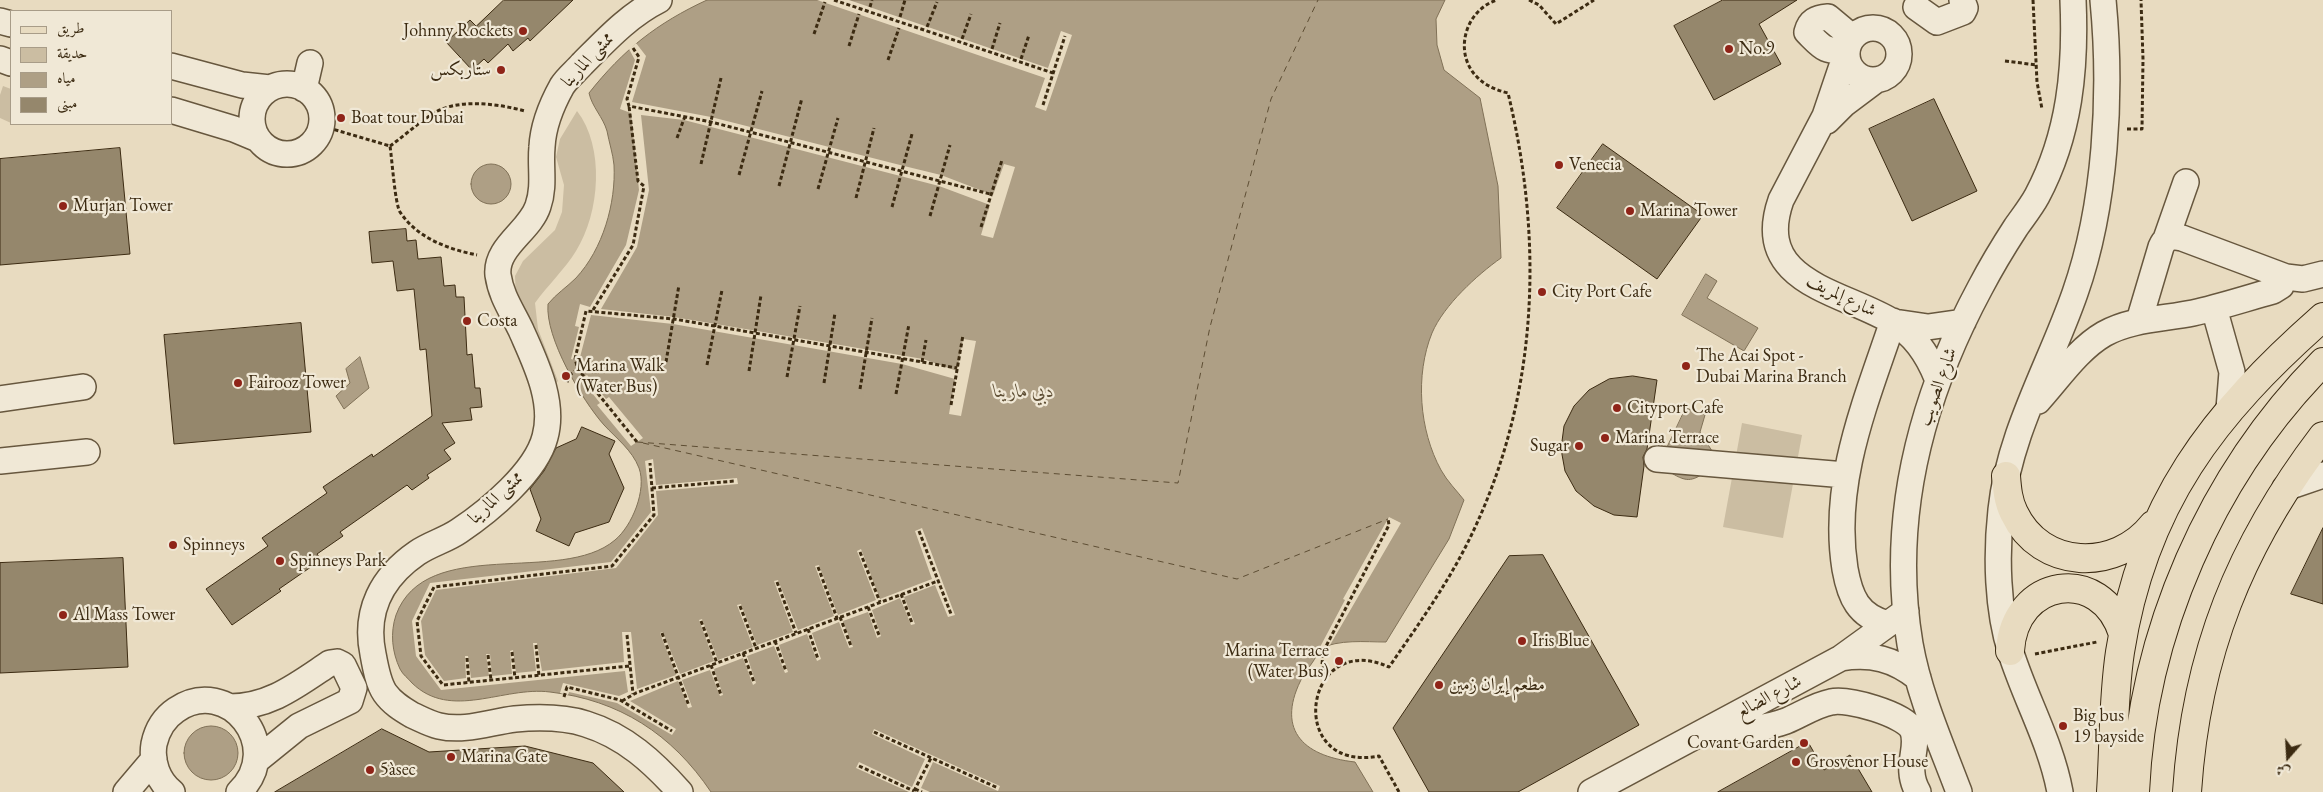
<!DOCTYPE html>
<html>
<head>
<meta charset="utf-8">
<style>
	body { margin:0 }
	#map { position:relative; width:2323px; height:792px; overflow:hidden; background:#e8dbc0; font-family:"EB Garamond",Amiri,serif }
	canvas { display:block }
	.legend { position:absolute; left:10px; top:10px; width:162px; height:115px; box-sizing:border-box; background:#f0e8d6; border:1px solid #a89c88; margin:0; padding:6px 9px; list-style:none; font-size:15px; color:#3c2b12 }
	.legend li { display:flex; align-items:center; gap:10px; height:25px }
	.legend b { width:25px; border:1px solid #a89c88 }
	.north { position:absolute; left:2263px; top:732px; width:50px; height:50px; -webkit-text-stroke:4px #f0e8d6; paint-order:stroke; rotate:199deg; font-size:14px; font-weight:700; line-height:20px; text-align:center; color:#3c2b12 }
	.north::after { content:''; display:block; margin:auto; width:18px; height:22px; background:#3c2b12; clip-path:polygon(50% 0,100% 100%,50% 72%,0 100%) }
</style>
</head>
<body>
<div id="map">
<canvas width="2323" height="792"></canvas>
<ul class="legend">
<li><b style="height:6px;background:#e8dbc0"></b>طريق</li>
<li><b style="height:14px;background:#cbbda2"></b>حديقة</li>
<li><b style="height:14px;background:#ae9f85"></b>مياه</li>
<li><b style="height:14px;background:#95876c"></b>مبنى</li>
</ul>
<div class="north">ش</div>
</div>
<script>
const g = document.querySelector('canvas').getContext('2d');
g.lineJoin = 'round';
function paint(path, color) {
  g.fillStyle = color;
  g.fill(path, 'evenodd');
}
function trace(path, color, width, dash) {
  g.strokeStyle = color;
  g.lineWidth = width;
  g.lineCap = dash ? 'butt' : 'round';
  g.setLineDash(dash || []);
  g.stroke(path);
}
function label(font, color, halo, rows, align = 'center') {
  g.font = font + ' "EB Garamond",Amiri,serif';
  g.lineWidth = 4.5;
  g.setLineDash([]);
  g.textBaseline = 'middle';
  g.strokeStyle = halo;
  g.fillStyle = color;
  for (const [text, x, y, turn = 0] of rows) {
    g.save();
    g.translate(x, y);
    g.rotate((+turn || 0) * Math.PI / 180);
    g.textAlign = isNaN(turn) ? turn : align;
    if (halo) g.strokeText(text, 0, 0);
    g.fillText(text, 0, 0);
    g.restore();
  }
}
paint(new Path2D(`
	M3,86L11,89V123L0,118V95Z
	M577,111C605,147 600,213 576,251C565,269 548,285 535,303L538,329L558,381L554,385L516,300L515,276L523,261L555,230L562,212L564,185L556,157L560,139Z
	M1742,423L1802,435L1783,538L1723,527Z`), '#cbbda2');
const water = new Path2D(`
	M707,0H1445L1436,19L1437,45L1444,70L1480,98L1498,186L1501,258C1477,275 1444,305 1432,333C1415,375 1419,430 1441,470C1447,481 1457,491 1464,500L1449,539L1386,642C1365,642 1339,639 1319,649C1316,660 1309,666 1303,676C1275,728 1301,756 1355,762L1373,792H711C672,734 619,700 550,692C503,686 451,721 412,683C408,678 403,675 400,669C392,652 390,633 396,615C426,534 561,586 615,540C632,526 647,490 639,468C632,450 617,439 604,425C582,400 545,338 548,304C556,294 567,287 576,278C603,249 616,203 614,165C613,154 609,142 607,131C603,117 592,107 589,93C623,50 657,23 707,0Z
	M471 184a20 20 0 1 1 40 0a20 20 0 1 1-40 0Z
	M1706,274L1717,281L1707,298L1758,328L1744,351L1682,315Z
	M360,357L369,388L344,409L336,396L350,383L346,369Z
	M1686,408L1705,415L1700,432L1712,451L1708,470C1691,483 1686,482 1668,471L1664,454Z
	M184 753a27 27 0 1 1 54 0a27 27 0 1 1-54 0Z`);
paint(water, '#ae9f85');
trace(water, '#807157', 1);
paint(new Path2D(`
	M817,0H849L1048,68L1061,31L1072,35L1046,111L1035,107L1045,78Z
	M636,43L646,56L632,102L711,117L904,166L941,175L993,195L1004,164L1015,167L993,238L981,235L990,205L939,186L684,120L641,115L649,190L637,247L601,309L674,317L923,359L957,371L963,339L976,341L961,416L949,414L955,379L902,364L673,324L591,315L579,361L571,359L579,327L575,326L580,304L590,307L626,245L639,190L631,113L620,109L635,60L629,49Z
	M587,375L606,399L609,397L643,438L631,446L597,405L600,403L581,379Z
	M653,459L656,485L737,478L738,484L656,491L658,515L616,568L436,590L421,621L425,655L444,681L466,678L465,656H468L471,678L489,676L486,654H490L492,676L512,674L510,651L513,650L516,673L536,671L533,643H537L542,671L624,662L622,632H631L637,689L676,675L660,633L663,632L680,674L714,661L699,620L702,619L718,660L753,647L737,605L741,604L757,645L793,632L774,581L778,580L798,630L834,616L815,566L819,565L838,615L876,600L857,551L861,549L880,599L932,579L915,531L922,528L955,615L948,617L935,585L904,597L915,624L911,625L900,598L872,610L881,636L877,638L868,612L843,621L853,647L849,648L839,622L812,633L821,659L817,661L807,634L779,645L788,672L785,673L774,646L747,656L756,683L753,685L743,658L714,669L723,695L720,696L710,670L682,680L692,707L688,708L678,681L630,701L676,729L672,735L617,703L569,692L568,695L560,693L563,683L619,696L628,692L625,671L441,690L416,656L412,621L430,583L611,562L651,512L645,461Z
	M1389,517L1401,523L1330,645L1319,649L1345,600L1343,599Z
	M874,729L1000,786L998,791L933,762L921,788L930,792H909L856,768L859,762L912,787L925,759L872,734Z`), '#e8dbc0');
trace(new Path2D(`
	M637,442L1178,483L1210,327L1271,99L1318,0
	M643,443L1237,579L1388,519`), '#5e4e34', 1, [6, 5]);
const building = new Path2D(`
	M504,0H573L530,41L528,38L513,51L508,44L488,63L484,59L472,70L446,42L470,20L476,26Z
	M1723,0H1797L1759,24L1781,64L1714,100L1674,26Z
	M1934,99L1977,191L1912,221L1869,129Z
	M1603,144L1703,215L1657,279L1557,208Z
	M120,148L130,254L0,265V159Z
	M406,229L407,241L416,240L418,259L441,257L444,286L455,285L456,297H464L467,355L472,354L475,388H480L482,407L470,408L472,420L442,423L455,443L444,450L451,459L427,475L429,478L412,490L407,485L340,532L343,536L317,554L321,560L279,589L281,591L232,625L206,589L268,546L262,538L327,493L323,487L372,454L373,457L432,416L426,349L420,350L414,289L397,291L393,261L372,263L369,232Z
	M301,323L311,432L174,444L164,335Z
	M1633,376L1657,380L1647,449L1643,457L1644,466L1637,517L1614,515L1594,506L1576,491L1565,471L1561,449L1564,426L1574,406L1589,390L1609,379Z
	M582,427L615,441L609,454L624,488L609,522L575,533L569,546L536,531L541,519L530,489L544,471L556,448L576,439Z
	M2323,528V604L2291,594Z
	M1543,555L1639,725L1518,792H1429L1393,728L1509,556Z
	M123,558L128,667L0,673V563Z
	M382,729L429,752L525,746L593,763L624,792H275Z
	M1808,742L1824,770L1850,755L1872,792H1718Z`);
paint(building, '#95876c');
trace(building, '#3c2b12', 1);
const minor = new Path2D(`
	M659,0C629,15 606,40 582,64C576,71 567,78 562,86C552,104 543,126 542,147C540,167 545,186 538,206C530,231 495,247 498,275C501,296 512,311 521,330C535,362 555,401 545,437C536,472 489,511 459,531C446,540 430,544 417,553C382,577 364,611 373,654C375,665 378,683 385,693C392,703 402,709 412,715C421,719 430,724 439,726C465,732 490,722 515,719C538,717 564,717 586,724C625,736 653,762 680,792
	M1916,7L1937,22L1963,12L1965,8L1962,0
	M0,21L11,24
	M1847 54a26 26 0 1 1 52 0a26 26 0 1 1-52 0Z
	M1847,50C1824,52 1823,48 1807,32C1810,21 1816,18 1828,17L1852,37
	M1846,54L1825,116L1781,200C1752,283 1842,291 1893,322C1915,335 1928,355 1937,378
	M0,59L11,63
	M171,66L242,85L270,88
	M252 119a35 35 0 1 1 70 0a35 35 0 1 1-70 0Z
	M304,89L310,63
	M171,110L234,129L258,139
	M1827,121L1844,104L1876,80
	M2166,239L2186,182
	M2214,308L2232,372L2229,409
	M2139,321L2161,247C2165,237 2172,236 2182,238L2286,277L2303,279L2323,274
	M1894,322L1928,327L1963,322
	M0,399L83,387
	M2038,401C2058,379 2078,349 2104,334C2131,319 2163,319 2193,313C2220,307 2247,298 2273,291L2281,286L2282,282L2278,274
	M1657,459L1845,475
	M0,461L87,452
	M2285,488L2323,475
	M1888,624C1858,616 1850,597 1845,569C1831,482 1866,402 1893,321
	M1841,658C1871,653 1894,659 1918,678
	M229,707C270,707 297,685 330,663L337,662L343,665L354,688L350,701L299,726L257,760
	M1710,730C1736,731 1761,730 1786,721C1801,715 1815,705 1831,702C1848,698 1903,714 1912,729C1921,747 1903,766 1918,792
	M126,792L154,759
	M172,792C158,781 151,762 154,744C157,730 164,718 176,710C228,674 286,747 239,792
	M1591,792L1841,658L1906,611
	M1959,792C1941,744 1919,695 1910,644C1889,519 1921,398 1980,288C1991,267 2003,247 2016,227C2023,217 2031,207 2037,196C2070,134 2076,68 2073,0
	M2060,792C2051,743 2026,700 2011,653C1997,609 1996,555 2001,510C2009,433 2050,365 2075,293C2106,205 2112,93 2103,0`);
const major = new Path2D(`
	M2006,476C2007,489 2008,501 2014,513C2041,570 2116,572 2153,525
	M2010,651C2014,578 2101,564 2123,634
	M2111,792C2114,746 2113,698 2120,652C2143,504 2213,414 2323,317
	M2135,792C2142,633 2211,475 2323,362
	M2187,792C2196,654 2240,545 2323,436`);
trace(minor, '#67573e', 28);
trace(major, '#3c2b12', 30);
trace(new Path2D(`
	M834,0L1053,73
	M1529,0L1539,5L1556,24L1594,0
	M2033,0L2037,82L2042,109
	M870,7L872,0
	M900,17L905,0
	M927,27L937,2
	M814,34L825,2
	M962,39L971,14
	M849,46L859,14
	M633,48L639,57L627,99L629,106L711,122L990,194
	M992,49L1000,23
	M1021,59L1029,35
	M888,60L899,28
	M2005,61L2037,65
	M1043,105L1065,36
	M322,126L390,146C392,159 395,204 400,212C417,238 448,249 477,255
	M2127,129H2142L2143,59L2141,0
	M677,138L685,116
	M390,146C404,136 418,123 434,113C458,98 500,104 525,111
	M701,164L721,78
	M739,175L762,91
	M779,186L802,98
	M818,189L838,118
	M856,198L874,128
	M892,207L912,134
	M930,216L950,145
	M981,227L1002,160
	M593,310L633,245L644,186L638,181L629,106
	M666,362L679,285
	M922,362L926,340
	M707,365L722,290
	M749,371L761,295
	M787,377L800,306
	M567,382L571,374L578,369
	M824,383L835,313
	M860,389L872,318
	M896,394L909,324
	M951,405L963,335
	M637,442L578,369L575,359L586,311L674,319L957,368
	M652,488L735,481
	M919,531L951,614
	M860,552L880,602
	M818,567L837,618
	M777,582L796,633
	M901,594L912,623
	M740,606L756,648
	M868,607L879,635
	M840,617L851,646
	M701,621L717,663
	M808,629L818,659
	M662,633L689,706
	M627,635L633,694
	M775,641L786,671
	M536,645L539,676
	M512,652L515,678
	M743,653L754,682
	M2035,654L2097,642
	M488,655L491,680
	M467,658L469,683
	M711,665L721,695
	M629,666L443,685L421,656L417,621L434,587L612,566L654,515L650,463
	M1327,676L1322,665L1323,652L1389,525L1388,519
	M564,697L567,687L620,700L672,731
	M622,701L636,693L938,581
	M874,732L998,788
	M859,766L914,791
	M915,789L922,792
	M914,791L931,758
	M1399,792L1379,756C1284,774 1303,628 1389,667C1416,628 1444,589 1466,546C1538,404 1545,246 1508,93C1496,90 1486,86 1477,77C1453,53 1465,10 1497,0`), '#3c2b12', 3, [4, 2.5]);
trace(minor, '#f0e8d6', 25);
trace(major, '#e8dbc0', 28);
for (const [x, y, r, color] of [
	[523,31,5,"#8f2418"],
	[1729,49,5,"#8f2418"],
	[501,70,5,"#8f2418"],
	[341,118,5,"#8f2418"],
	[1559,165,5,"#8f2418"],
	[63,206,5,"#8f2418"],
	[1630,211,5,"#8f2418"],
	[1542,292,5,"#8f2418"],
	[467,321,5,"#8f2418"],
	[1686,366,5,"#8f2418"],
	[566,376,5,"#8f2418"],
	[238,383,5,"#8f2418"],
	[1617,408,5,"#8f2418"],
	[1605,438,5,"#8f2418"],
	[1579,446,5,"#8f2418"],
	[173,545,5,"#8f2418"],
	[280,561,5,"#8f2418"],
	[63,615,5,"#8f2418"],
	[1522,641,5,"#8f2418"],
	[1339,661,5,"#8f2418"],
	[1439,685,5,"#8f2418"],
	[2063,726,5,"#8f2418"],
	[1804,743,5,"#8f2418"],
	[451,757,5,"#8f2418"],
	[1796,762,5,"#8f2418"],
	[370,770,5,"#8f2418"]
]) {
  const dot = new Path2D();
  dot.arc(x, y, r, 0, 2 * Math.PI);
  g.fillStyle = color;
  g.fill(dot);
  trace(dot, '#f0e8d6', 2);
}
label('18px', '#3c2b12', '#f0e8d6', [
	["Johnny Rockets",513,31,"right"],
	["No.9",1739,49],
	["ستاربكس",491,70,"right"],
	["Boat tour Dubai",351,118],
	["Venecia",1569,165],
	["Murjan Tower",73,206],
	["Marina Tower",1640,211],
	["City Port Cafe",1552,292],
	["Costa",477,321],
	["The Acai Spot -",1696,356],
	["Dubai Marina Branch",1696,377],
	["Marina Walk",576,366],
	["(Water Bus)",576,387],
	["Fairooz Tower",248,383],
	["Cityport Cafe",1627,408],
	["Marina Terrace",1615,438],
	["Sugar",1569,446,"right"],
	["Spinneys",183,545],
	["Spinneys Park",290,561],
	["Al Mass Tower",73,615],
	["Iris Blue",1532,641],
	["Marina Terrace",1329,651,"right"],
	["(Water Bus)",1329,672,"right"],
	["مطعم إيران زمين",1449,685],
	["Big bus",2073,716],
	["19 bayside",2073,737],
	["Covant Garden",1794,743,"right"],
	["Marina Gate",461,757],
	["Grosvenor House",1806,762],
	["5àsec",380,770]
], 'left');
label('18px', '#3c2b12', '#f0e8d6', [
	["ممشى المارينا",588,60,-47],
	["شارع إلمريف",1841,296,26],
	["شارع الصويب",1938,387,-70],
	["ممشى المارينا",496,498,-43],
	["شارع الضالع",1769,697,-28]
]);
label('italic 19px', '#5e4e34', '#f0e8d6', [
	["دبي مارينا",1024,392]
]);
</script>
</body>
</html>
